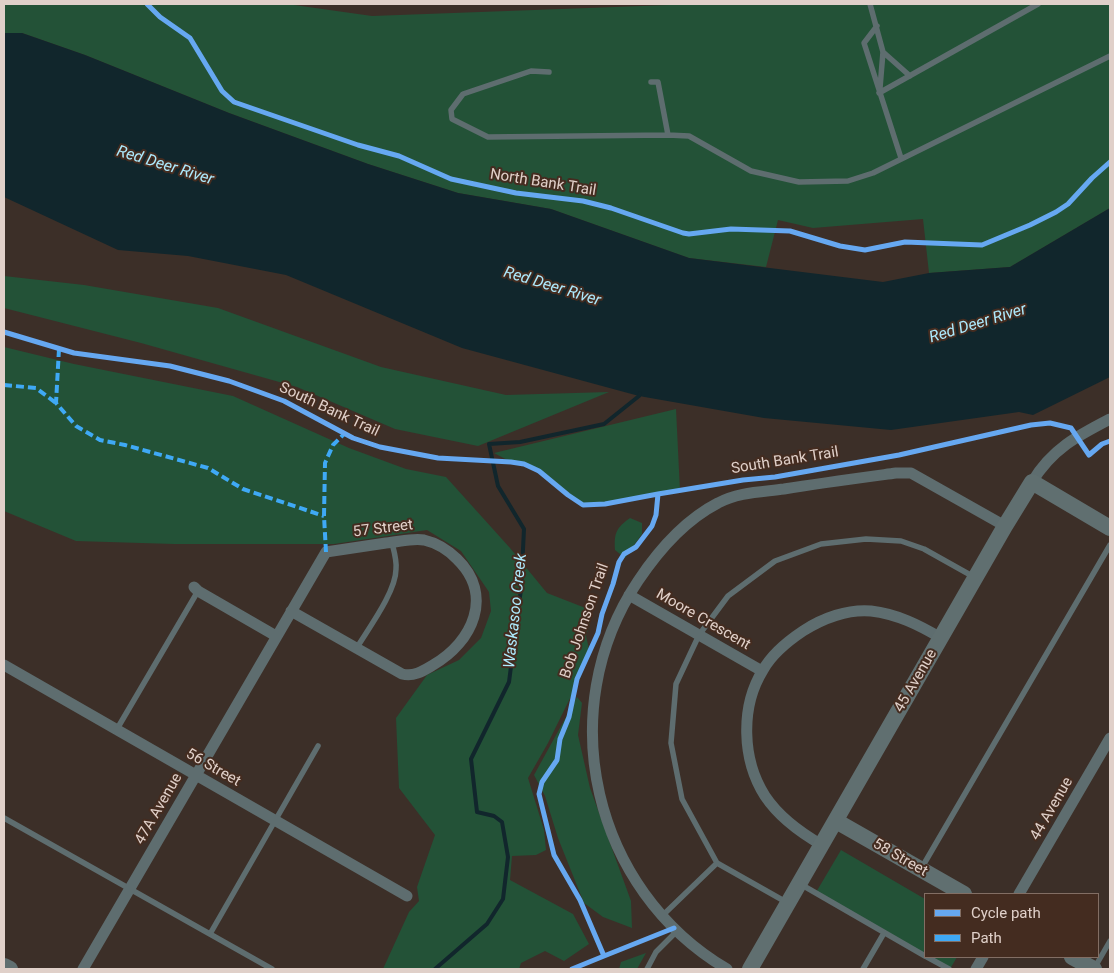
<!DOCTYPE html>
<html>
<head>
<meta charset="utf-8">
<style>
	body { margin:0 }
	#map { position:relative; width:1114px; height:973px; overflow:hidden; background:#3c2f28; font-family:Roboto,sans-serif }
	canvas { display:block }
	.frame { position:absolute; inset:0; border:5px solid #e0d0c9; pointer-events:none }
	.legend { position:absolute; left:924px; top:893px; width:175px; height:65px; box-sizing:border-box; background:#442c20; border:1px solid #826e64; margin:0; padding:6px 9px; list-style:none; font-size:15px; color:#e0d0c9 }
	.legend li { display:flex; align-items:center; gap:10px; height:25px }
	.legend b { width:25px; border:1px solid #826e64 }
</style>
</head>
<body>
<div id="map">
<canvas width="1114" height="973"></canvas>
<div class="frame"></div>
<ul class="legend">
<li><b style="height:6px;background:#66a8f1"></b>Cycle path</li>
<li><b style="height:6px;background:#3fa9f5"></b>Path</li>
</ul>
</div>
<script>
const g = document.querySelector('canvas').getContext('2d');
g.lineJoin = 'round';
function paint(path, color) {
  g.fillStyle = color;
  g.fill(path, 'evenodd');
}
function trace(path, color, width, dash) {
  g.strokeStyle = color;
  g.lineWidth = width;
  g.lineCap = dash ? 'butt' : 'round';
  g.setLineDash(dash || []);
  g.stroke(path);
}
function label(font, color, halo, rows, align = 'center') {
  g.font = font + ' Roboto,sans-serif';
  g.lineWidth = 4;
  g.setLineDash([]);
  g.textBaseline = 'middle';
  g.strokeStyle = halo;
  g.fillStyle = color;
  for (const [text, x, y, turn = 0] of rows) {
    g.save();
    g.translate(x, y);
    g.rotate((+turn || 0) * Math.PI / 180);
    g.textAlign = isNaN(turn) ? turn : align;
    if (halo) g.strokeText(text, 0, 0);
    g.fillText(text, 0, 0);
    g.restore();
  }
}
paint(new Path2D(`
	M4,4H287L372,16L696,4H1110V208L1010,267L929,273L923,219L813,228L778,220L766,267L689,258L551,209L458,193L368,164L229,113L85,55L22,33H4Z
	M4,276L84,285L218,308L381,367L506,395L609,392L478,446L395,429L297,387L141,343L4,308Z
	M4,347L74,364L233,396L349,448L406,469L446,477L510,548L547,593L588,609L590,623L586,636L589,649L580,678L548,743L528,778L544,830L546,850L536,855L512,856L510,880L573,914L589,944L564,961L545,951L521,963L519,969H383L409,912L419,901L417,887L435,835L399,788L396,718L427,675L459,660L481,638L491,611L489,592L461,551L427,530L334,544H174L76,541L4,511Z
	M676,409L680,491L605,504L583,505L568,495L539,471L524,464L511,462L494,453Z
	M630,518L642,523V534L625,558L615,550C614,533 616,528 630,518Z
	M577,697L582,703L578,735L590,788L631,901L632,928L603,917L584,903L558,838L545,796L534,775Z
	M841,850L925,899V957H957L950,969H945L815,894Z
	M646,953L637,969H619L621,962Z`), '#235237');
paint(new Path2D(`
	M4,33H22L85,55L229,113L368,164L458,193L551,209L689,258L883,282L929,273L1010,267L1110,208V377L1033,415L1019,412L891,430L764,418L639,396L462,348L286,275L188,256L118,250L4,197Z`), '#11262c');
trace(new Path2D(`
	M435,969L487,924L503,899L508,857L502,822L494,816L477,812L471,759L509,682L521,589L524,529L498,486L489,444L520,442L604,424L639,396L640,393`), '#11262c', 4);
trace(new Path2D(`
	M870,4L883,52L880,88
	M877,26L864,43L901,158
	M883,52L910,76
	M549,72L531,71L463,94L451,110L452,119L488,137L668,135L689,136L751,171L799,182L848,181L873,173L1110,56
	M651,82H658L668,135
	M879,93L1038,4
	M356,649C368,629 396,592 396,569C397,561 394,551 392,543
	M117,729L198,591
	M4,818L272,969
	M921,869L1110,545
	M802,885L925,956
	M786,902L717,863L682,799L671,743L676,684L699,635L728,596L775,561L821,544L866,539L901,541L924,549L974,577
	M663,915L717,863
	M210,934L318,746
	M927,957L949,969
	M1095,967L1110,941
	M647,969L656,952L677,931
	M863,969L884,933`), '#5e6d6f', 5.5);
trace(new Path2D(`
	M1032,482C1052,449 1077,436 1110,419
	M194,587L198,591L276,636
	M629,595L762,671
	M4,665L407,896
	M822,845C801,833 779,817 765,796C742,760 740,707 763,670C772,654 788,641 803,631C823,618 848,609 871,611C897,614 919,625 941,638
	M1019,894L1110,738
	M83,969L326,552C346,549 366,546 386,543C399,542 412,538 424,540C437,543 448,550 457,559C494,595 473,642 433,665C423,671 414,677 402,674L291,611
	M727,969C593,890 551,711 638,581C658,551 685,520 718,503C738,492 762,492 784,489C821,483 859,478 896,473H911L1005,526
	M976,969L983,957`), '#5e6d6f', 11);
trace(new Path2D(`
	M836,821L964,894
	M1072,957L1094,969
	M4,966L10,969
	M750,969L1005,526L1032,482L1110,528`), '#606f70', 16);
trace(new Path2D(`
	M59,349L56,403L76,426L100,440L125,445L208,468L243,489L324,516
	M4,385L36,388L56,403
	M326,552L324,516L325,463L333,445L344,434`), '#3fa9f5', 4, [8, 4]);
trace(new Path2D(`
	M147,4L160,17L190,38L222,91L234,102L358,145L399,156L451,179L516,193L583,201L611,208L683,233L689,234L731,229L790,231L840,246L865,250L905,242L982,245L1030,225L1056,212L1068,204L1092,178L1110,162
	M4,332L74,353L170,366L229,381L284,401L353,438L380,447L438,458L511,462L524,464L539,471L568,495L583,505L605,504L658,494L743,480L775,477L899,455L1031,425L1050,423L1071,428L1089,455L1102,444L1110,441
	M604,956L674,928
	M572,969L604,956L580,900L554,855L539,794L542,782L557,760L560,739L569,717L577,679L598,633L602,614L613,584L619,562L624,554L636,547L652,526L656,515L658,494`), '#66a8f1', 5);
label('15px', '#e0d0c9', '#442c20', [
	["North Bank Trail",543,183,9],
	["South Bank Trail",329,410,25],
	["South Bank Trail",785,461,-9],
	["57 Street",383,529,-7],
	["Moore Crescent",703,620,30],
	["Bob Johnson Trail",585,621,-71],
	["45 Avenue",916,681,-60],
	["56 Street",213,768,30],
	["47A Avenue",159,809,-60],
	["44 Avenue",1052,809,-60],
	["58 Street",900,858,30]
]);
label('italic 16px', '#adeafd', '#442c20', [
	["Red Deer River",165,166,17],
	["Red Deer River",552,287,17],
	["Red Deer River",978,324,-17],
	["Waskasoo Creek",516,611,-84]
]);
</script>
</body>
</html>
